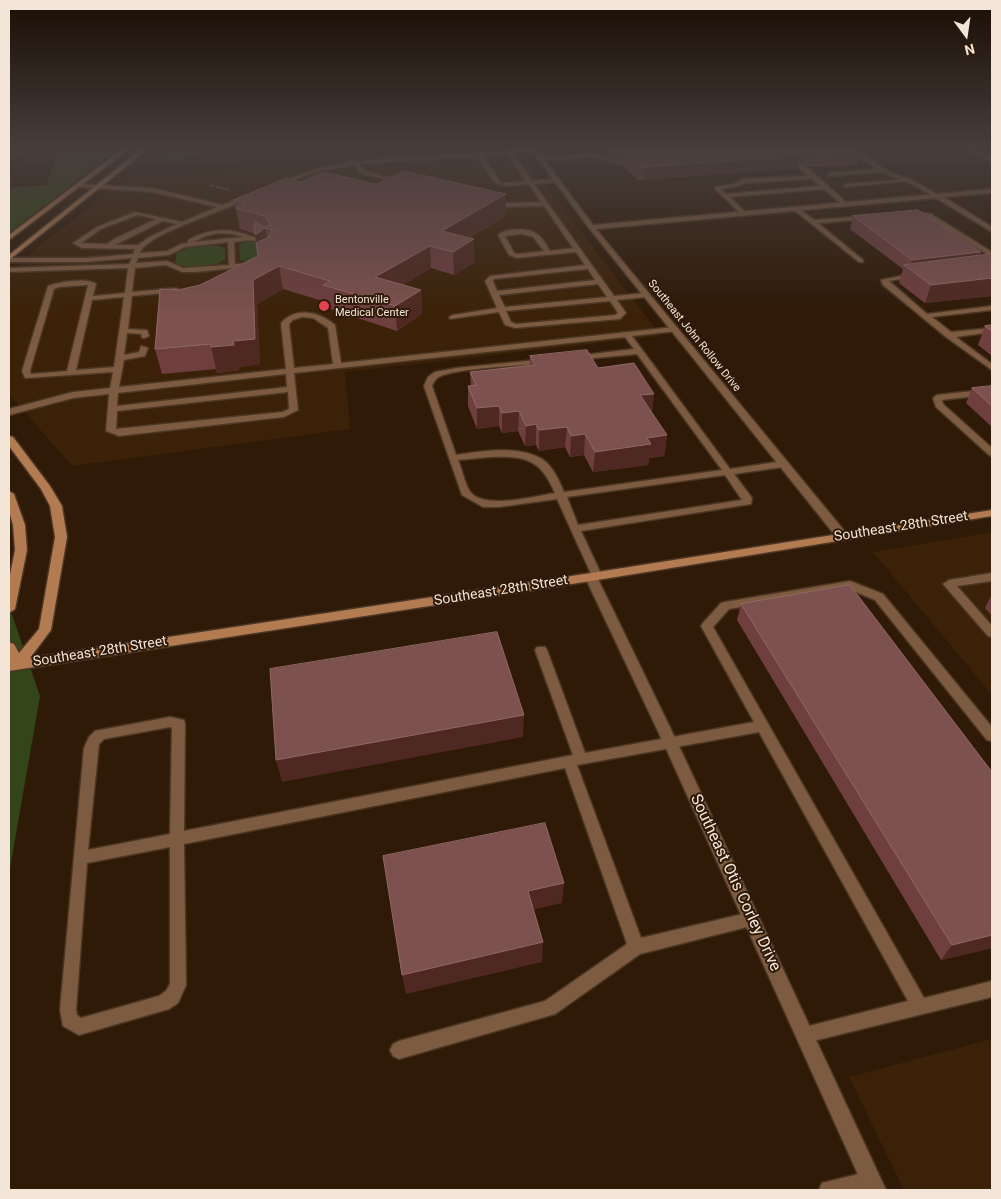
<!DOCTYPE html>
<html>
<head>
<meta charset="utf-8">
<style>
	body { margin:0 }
	#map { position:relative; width:1001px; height:1199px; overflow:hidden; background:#2f1a07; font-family:Roboto,sans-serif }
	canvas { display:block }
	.frame { position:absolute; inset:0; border:10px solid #f4e5d9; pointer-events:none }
	.north { position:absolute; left:941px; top:10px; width:50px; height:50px; -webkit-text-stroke:4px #2f1a07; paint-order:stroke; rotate:166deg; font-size:14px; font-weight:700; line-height:20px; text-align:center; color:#f4e5d9 }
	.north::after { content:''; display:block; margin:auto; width:18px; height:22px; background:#f4e5d9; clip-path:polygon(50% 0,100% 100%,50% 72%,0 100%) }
</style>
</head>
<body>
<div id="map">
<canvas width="1001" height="1199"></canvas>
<div class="frame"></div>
<div class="north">N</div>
</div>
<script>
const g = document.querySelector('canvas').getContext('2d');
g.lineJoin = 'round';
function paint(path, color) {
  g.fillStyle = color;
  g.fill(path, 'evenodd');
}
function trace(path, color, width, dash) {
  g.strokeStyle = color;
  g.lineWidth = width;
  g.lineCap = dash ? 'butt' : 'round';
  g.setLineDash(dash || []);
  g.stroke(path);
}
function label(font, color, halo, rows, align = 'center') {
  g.font = font + ' Roboto,sans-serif';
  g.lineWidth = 4;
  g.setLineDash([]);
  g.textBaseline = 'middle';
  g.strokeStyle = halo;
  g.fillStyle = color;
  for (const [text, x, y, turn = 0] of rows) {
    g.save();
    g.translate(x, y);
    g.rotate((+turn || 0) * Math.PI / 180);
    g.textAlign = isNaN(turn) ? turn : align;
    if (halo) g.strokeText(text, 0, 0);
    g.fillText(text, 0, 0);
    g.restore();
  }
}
paint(new Path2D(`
	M484,147H516L661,336L345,372L350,429L72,466L9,394V276L34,250L129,177Z
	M992,532V695L873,552Z
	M992,1039V1190H904L849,1077Z`), '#3b2107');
paint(new Path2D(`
	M65,147H120L9,233V188L46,185L59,151Z
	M173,147H214C197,152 178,165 160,160Z
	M252,241L261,244L264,254L250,262L240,260L239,245L245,242Z
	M198,245H214L225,248V259C215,268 186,271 175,263L177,252Z
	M9,606L40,696L9,874Z`), '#33461a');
paint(new Path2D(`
	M40,147H46L36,151L9,164V162L34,149Z`), '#000b12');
const service = new Path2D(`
	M768,147C789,147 830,188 847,203V205H843L824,189L730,197L746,213L741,214L715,189V187L734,184L743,179L808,176L795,164ZM812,179L820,186L726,194L721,189L738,186L744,183Z
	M845,147H851L891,173L912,180L940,196L935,197L906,181L844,187L846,184L900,180L882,172L827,176L829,173L877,169Z
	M964,147H971L992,159V163Z
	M536,149L534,152L513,153L532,181L558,179L556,182L534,184L614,296L646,293L650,295L646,297L617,300L626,313L620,319L515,328L505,325L499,312L450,319L449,317L453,315L497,308L485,281L490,276L585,265L576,252L517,258L509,255L498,235C505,228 529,227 537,234C543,238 546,245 550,251L573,248L544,206L507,207L489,203V201L491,200L507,203L541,202L529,184C491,188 498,187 477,156L359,164L363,170L368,172L404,181L402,184L364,174L359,172L354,165L320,171L277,186L274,184L317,169L355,161ZM507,154L526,181L503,183L500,182L483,155ZM521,234L533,237L544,251L517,254L514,253L505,236ZM588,269L595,280L497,291L493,281L494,279ZM598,284L607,297L505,307L499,295ZM610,301L618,313L615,315L516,324L511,322L506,311Z
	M591,153L628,163L625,165L591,157L540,161L537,159Z
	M79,184L152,188L223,205L246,195L251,196C230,211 148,232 140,253L167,251L181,244L188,243V240C208,229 227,227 248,235L249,236L267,239L272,244L269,246C256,239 249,240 234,242L235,264L256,263L257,264L254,266L195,272H182L166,265L135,268L132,292L176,288L180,290L176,292L132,296L128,329L147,330L149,336L145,338H142L141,334L127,333L124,355L139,352L141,346L148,348L145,356L124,360L119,387L286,369L281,323C296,306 320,312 335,325L341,363L674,327H677V331L632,336L730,469L783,461L788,464L783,467L734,474L752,498L751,504L581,531L602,576L597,580L592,576L557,499L499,507H483L462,495L424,386L428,377L435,372L456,368L547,359V363H544C523,366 454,368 439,377C435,379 434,382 432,386L456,455C482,451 518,445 542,459C553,466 559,481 564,492L722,470L637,354L575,360L571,358L575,356L634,349L625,337L294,373L298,410L284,417L119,436L106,431L109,394L73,398L9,415V409L73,392L110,388L113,372L28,378H25L22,371L48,286C58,282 88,277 96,284L93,296L125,293L128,268L9,272V268L129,264L132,258L86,262H9V258H86L133,254L135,249L82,248L73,243L97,227L135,212L182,222L217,207L152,192L77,187ZM138,215L156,219L114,239L107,244L81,243L101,229ZM163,221L177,224L151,236L138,245H115ZM218,233L232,234L243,237L193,242L206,236ZM228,242L229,265L183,268L167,261L136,263L138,258L169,255L185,247ZM88,285L67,371L31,374L30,371L54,289L59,287ZM124,297L114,367L76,370L92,300ZM302,317L313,318L328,328L333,364L294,368L289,324L293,320ZM286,374L287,387L117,406L118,393ZM288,392L289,409L282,412L116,429L117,411ZM489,457C525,456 540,458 555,493C535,496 481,511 469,490C464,481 462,469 458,460ZM725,475L742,500L578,525L567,497Z
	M793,207H797L814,220L869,216V218L867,219L818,223L863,260V262H859L793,209Z
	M910,211L931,214L992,252V257L927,217L908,214L907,213Z
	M916,273L918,274V276L889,281L927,314L992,306V310L932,317L951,332L992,328V332L956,337L992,364V370L946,337L883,285L881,280Z
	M992,389V394L942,400L943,404L992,448V456L989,455L936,407L933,398L937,395Z
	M992,573V581L957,586L992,626V637L988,636L943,584L949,580Z
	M850,581L883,594L992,727V741L987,740L875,600L849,589L729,609L713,627L924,998L992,981V997L805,1043L799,1041L797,1035L799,1029L805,1027L908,1001L759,732L577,765L641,938L751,912L756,914L759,919L756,924L751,926L640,954L555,1014L399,1059L393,1056L390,1050L393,1044L399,1041L545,1001L627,944L565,768L184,844L186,985L178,1003L169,1009L79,1035L63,1026L60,1010L84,748L89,737L95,731L170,717L184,720L185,724L184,831L573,755L535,650L537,647H545L547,650L585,753L754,722L701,626L703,623L721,603L725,602ZM170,727L172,728L170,834L88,850L99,744L104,739ZM170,847V984L166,991L159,996L81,1018L77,1015L76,1010L87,863Z
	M871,1171L878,1173L880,1180L878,1187L871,1189L819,1190L822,1183Z`);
const minor = new Path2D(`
	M529,147H535L593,225L992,189V193L944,197L992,227V232L936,198L596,229L846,533L848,536L846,539H838L589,228Z
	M591,573L597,577L678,744L886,1190H865L664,744L585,577Z`);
const secondary = new Path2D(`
	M125,147H132L9,240V235Z
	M144,147H151L9,260V255Z
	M9,436L13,437L50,486L62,506L67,537L51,630L30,658L591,573L992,510V516L591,581L9,671V642L14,644L19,653L39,629L55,537L50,506L41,489L9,446Z
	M9,491L14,494L25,525L27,550L15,609L9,613V580L15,550L13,525L9,511Z`);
trace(service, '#4b3624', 3);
trace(minor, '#4b3624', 3);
trace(secondary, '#4b3624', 3);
trace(new Path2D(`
	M210,185L229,190`), '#746151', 2, [2, 1]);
paint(service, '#7d5b41');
paint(minor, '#7d5b41');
paint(secondary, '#b37b52');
paint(new Path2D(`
	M594,147H851L860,153L857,165L809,167L799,160L797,168L644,180H637L624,167L625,161L615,158L609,151Z
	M301,182L506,216L469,238L475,262L454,275L431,268L403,285L421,290L422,314L397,331L327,308L326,302L283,289L257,304L260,364L239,367V370L217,373L216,369L162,374L155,349L178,290L200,285L258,256L255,234L240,229L234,200Z
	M853,216L981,252L980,256L992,254V296L925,303L899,283L903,269L850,229Z
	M992,325V356L978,345L985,326Z
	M530,356L598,368L652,413L667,435L664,456L649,458L648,465L593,472L584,455L570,457L565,447L539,451L536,445L525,446L518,431L502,433L499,426L477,429L468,406V386H471L470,372L530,365Z
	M992,386V427L966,403L972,388Z
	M992,594V616L985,608Z
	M741,604L992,772V948L941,960L737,620Z`), '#6f3f3f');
paint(new Path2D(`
	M800,156L797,168L644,180L645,167Z
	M506,194V216L447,250L442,231Z
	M265,228L269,250L259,258L255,235Z
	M474,239L475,262L454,275L453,252Z
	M430,246L431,268L377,301L375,277Z
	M981,252L976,265L909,269L912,260Z
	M279,266L283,289L257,304L260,364L239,367V370L217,373L211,347L233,341L253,280Z
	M992,278V296L925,303L931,285Z
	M421,290L422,314L397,331L395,306Z
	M654,394L652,414L640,395Z
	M499,406V426L477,429V408Z
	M519,411L518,431L502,433V413Z
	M536,424V445L525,446L526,426Z
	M567,427L565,447L539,451V430Z
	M585,434L584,455L570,457L571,436Z
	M667,435L664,456L649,458L648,465L593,472L595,452L647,438Z
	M524,715L523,737L282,782L276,760Z
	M564,883L562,903L528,911V891Z
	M992,935V948L941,960L952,945Z
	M543,942L542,962L406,994L402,975Z`), '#4f2921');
const building = new Path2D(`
	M624,147H787L800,156L645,167H639L625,154L630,152L631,149Z
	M799,147H851L860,153L812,156Z
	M404,171L506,194L442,231L474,239L453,252L430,246L375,277L421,290L395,306L323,285L330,281L279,266L253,280L255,339L233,341L234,345L211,347V344L155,349L160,289L178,290L200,285L258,256L256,243L269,237L272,230L265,228L255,235L254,221L264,227L271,225L265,216L235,208L245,203L234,200L286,178L301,182L324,172L376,184Z
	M918,210L981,252L912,260L853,216Z
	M992,254V278L931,285L904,265Z
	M992,325V331L985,326Z
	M587,350L598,368L634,363L654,394L640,395L667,435L647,438L651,444L595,452L585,434L571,436L567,427L539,430L536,424L526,426L519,411L502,413L499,406L477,408L468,386L476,385L470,372L535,365L530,356Z
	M992,386V406L972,388Z
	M850,585L992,772V935L952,945L741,604Z
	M497,632L524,715L276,760L270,669Z
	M545,823L564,883L528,891L543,942L402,975L383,856Z`);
paint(building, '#7d514f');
trace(building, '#906865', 1);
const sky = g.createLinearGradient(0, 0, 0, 315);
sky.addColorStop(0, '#1a0e04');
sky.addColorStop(0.47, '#473e3c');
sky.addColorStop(1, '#473e3c00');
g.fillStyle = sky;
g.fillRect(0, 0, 1001, 315);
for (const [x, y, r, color] of [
	[324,306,6,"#e0444e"]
]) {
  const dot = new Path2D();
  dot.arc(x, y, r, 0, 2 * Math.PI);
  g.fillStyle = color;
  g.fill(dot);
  trace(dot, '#2f1a07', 2);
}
label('11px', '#f4e5d9', '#2f1a07', [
	["Bentonville",335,300],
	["Medical Center",335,313]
], 'left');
label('11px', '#f4e5d9', '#2f1a07', [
	["Southeast John Rollow Drive",694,336,51]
]);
label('14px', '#f4e5d9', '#2f1a07', [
	["Southeast 28th Street",901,527,-9],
	["Southeast 28th Street",501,591,-9],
	["Southeast 28th Street",100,652,-9]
]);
label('16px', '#f4e5d9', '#2f1a07', [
	["Southeast Otis Corley Drive",735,883,65]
]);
</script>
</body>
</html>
